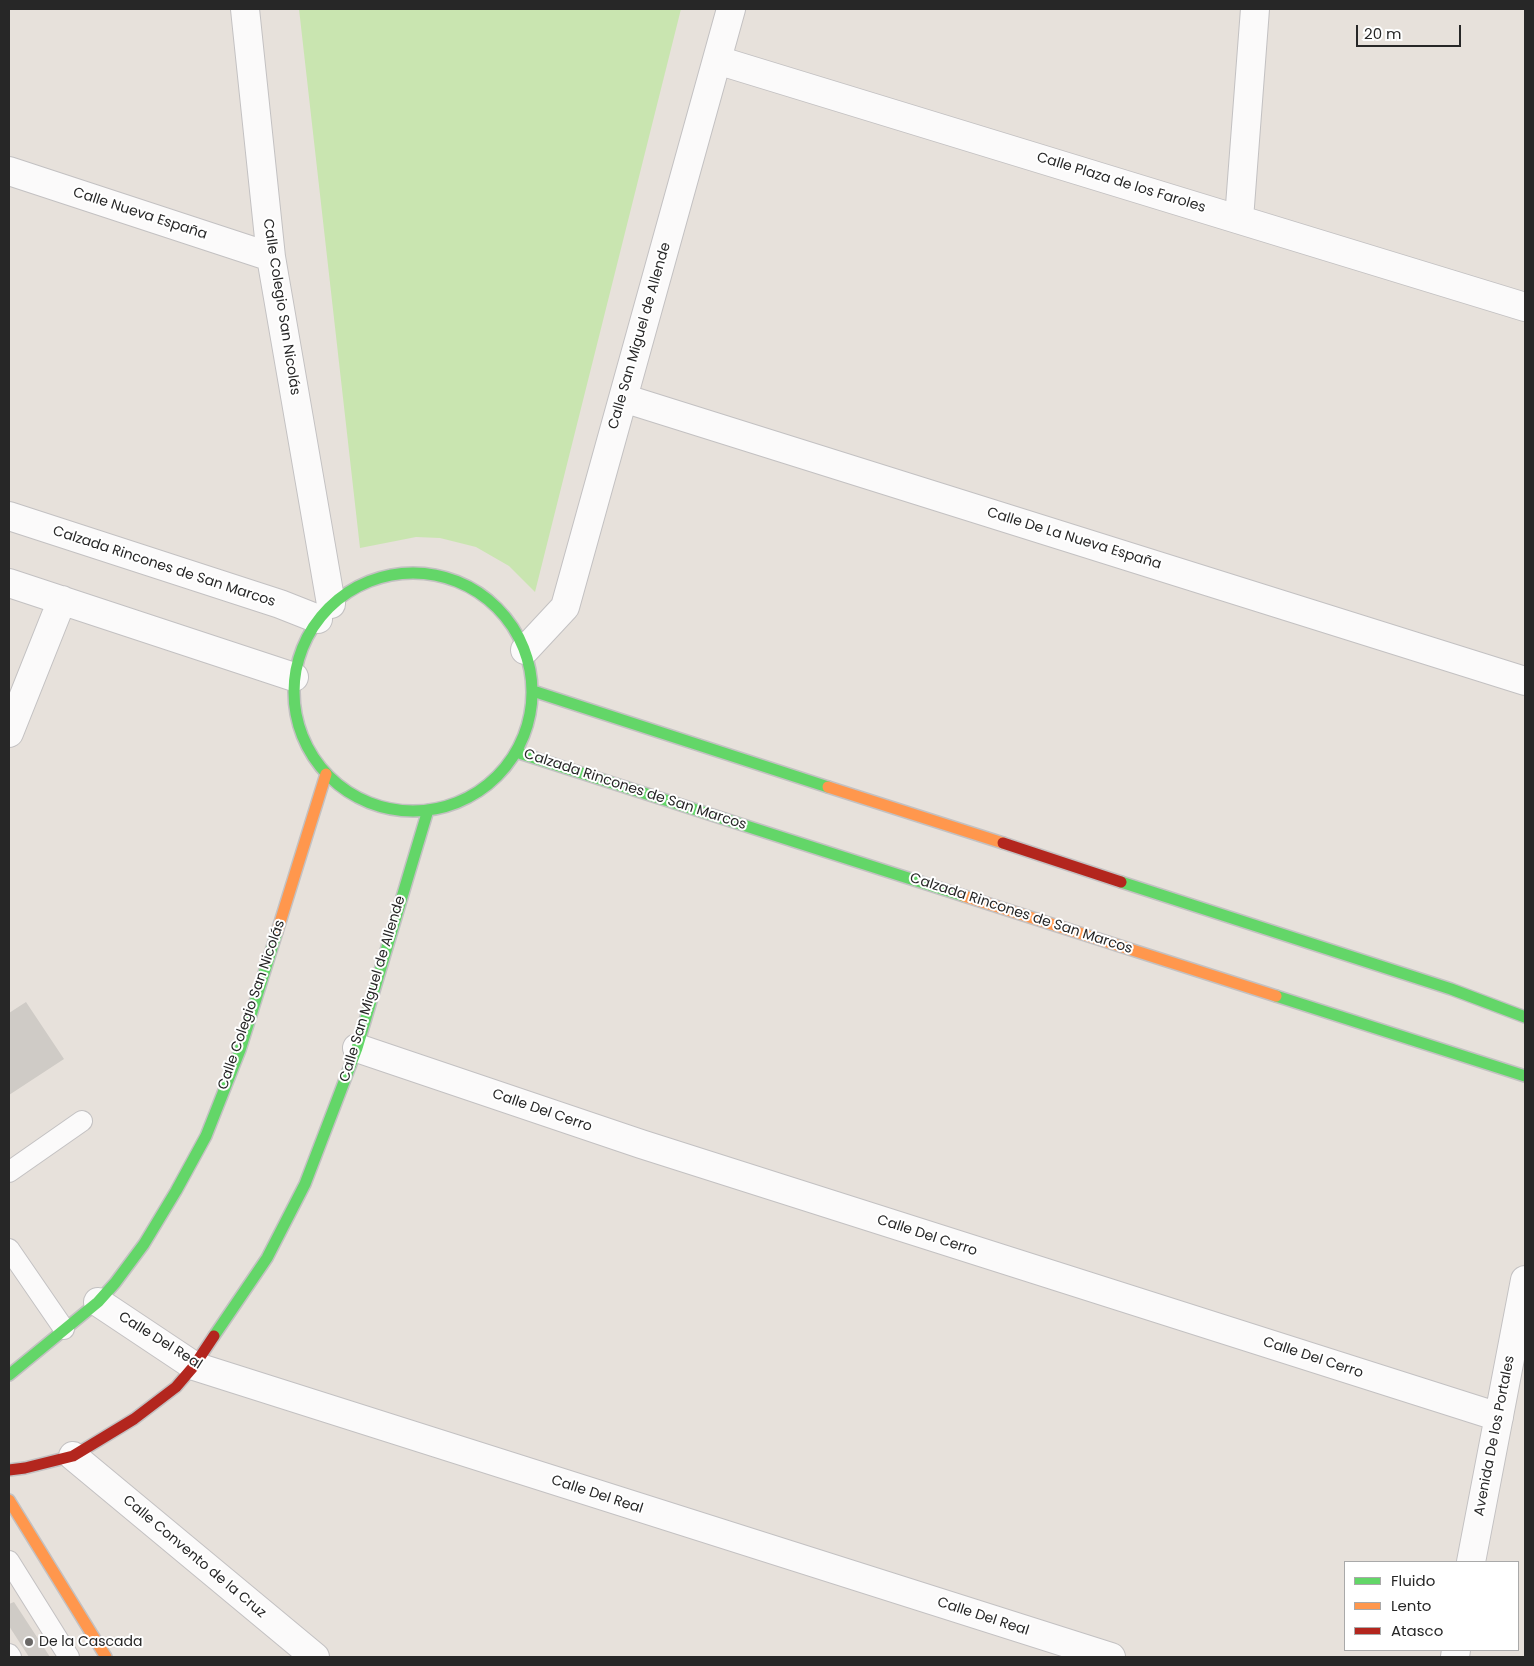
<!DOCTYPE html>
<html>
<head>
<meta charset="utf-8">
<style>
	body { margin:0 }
	#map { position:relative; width:1534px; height:1666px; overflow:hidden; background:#e7e1db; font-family:Poppins,sans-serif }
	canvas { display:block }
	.frame { position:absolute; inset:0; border:10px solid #272727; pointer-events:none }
	.legend { position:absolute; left:1344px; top:1561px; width:175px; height:90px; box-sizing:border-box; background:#fff; border:1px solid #a9a9a9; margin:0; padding:6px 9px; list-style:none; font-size:15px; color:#272727 }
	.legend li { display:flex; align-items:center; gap:10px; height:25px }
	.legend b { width:25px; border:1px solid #a9a9a9 }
	.scale { position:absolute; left:1356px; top:25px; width:105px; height:22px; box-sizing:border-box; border:2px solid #272727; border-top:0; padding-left:6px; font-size:15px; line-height:18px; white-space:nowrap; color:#272727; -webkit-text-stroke:4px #fff; paint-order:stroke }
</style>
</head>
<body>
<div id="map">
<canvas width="1534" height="1666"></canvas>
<div class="frame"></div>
<ul class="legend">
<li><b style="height:6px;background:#63d668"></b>Fluido</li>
<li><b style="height:6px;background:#ff974d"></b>Lento</li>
<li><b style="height:6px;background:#b3261e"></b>Atasco</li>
</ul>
<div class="scale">20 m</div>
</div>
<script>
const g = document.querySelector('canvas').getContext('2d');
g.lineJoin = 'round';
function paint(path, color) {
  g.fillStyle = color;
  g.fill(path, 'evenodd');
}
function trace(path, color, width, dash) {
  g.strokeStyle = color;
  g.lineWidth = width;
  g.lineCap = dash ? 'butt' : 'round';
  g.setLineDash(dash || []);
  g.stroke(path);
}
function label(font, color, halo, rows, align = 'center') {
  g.font = font + ' Poppins,sans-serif';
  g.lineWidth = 4;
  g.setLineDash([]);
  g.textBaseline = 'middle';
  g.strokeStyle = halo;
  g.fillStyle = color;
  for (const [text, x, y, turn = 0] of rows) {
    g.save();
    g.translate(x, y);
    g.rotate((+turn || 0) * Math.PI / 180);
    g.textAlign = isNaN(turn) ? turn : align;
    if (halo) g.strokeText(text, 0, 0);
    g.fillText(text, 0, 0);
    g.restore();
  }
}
paint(new Path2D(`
	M299,9H681L535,592L509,566L476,547L440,538L416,537L360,548Z`), '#c9e5b0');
paint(new Path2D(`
	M26,1002L64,1059L9,1095V1013Z
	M14,1602L50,1657H29L9,1626V1604Z`), '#cfcbc6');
const lane = new Path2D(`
	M9,1172L82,1121
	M9,1249L64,1329
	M9,1561L69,1657
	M9,1654L11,1657`);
const street = new Path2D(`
	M245,9L271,257L331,604
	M717,60L1525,307
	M9,171L271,257
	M1239,219L1255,9
	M623,398L1525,681
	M9,516L280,604L318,619
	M9,583L294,677
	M525,650L565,607L731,9
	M9,733L62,600
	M357,1048L641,1144L1499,1417
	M98,1302L194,1366L1111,1657
	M73,1456L315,1657
	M1471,1562L1525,1280
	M1455,1657L1456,1650`);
const fast = new Path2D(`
	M294 692a119 119 0 1 1 238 0a119 119 0 1 1-238 0Z
	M533,691L828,787
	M516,752L964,896
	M1121,882L1451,989L1525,1017
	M1276,996L1525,1076
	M214,1336L267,1258L305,1184L357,1048L428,810
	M9,1375L98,1302L115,1283L144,1244L176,1191L206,1136L240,1050L277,932`);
const slow = new Path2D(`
	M828,787L1003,843
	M964,896L1276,996
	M277,932L326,774
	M9,1500L106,1657`);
const jam = new Path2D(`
	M1003,843L1121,882
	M9,1470L25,1468L73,1456L134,1419L176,1387L194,1366L214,1336`);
trace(lane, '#c3c1c2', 22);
trace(street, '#c3c1c2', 30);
trace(fast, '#c3c1c2', 14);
trace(slow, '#c3c1c2', 14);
trace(jam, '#c3c1c2', 14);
trace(lane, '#fbfafa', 20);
trace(street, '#fbfafa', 28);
trace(fast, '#63d668', 11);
trace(slow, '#ff974d', 11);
trace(jam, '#b3261e', 11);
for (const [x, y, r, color] of [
	[29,1642,5,"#6a6866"]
]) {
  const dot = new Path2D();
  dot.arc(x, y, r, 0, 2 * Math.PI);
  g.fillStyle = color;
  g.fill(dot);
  trace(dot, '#fff', 2);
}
label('14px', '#272727', '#fff', [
	["Calle Plaza de los Faroles",1121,183,17],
	["Calle Nueva España",140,214,18],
	["Calle Colegio San Nicolás",281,307,81],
	["Calle San Miguel de Allende",640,336,-74],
	["Calle De La Nueva España",1074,539,17],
	["Calzada Rincones de San Marcos",164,567,18],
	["Calzada Rincones de San Marcos",635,790,18],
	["Calzada Rincones de San Marcos",1021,914,18],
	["Calle San Miguel de Allende",373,989,-73],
	["Calle Colegio San Nicolás",252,1005,-71],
	["Calle Del Cerro",542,1111,19],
	["Calle Del Cerro",927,1236,18],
	["Calle Del Real",160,1341,32],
	["Calle Del Cerro",1313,1358,18],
	["Avenida De los Portales",1495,1436,-79],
	["Calle Del Real",597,1495,18],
	["Calle Convento de la Cruz",194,1557,40],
	["Calle Del Real",983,1617,18]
]);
label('14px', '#272727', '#fff', [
	["De la Cascada",39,1642]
], 'left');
</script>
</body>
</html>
